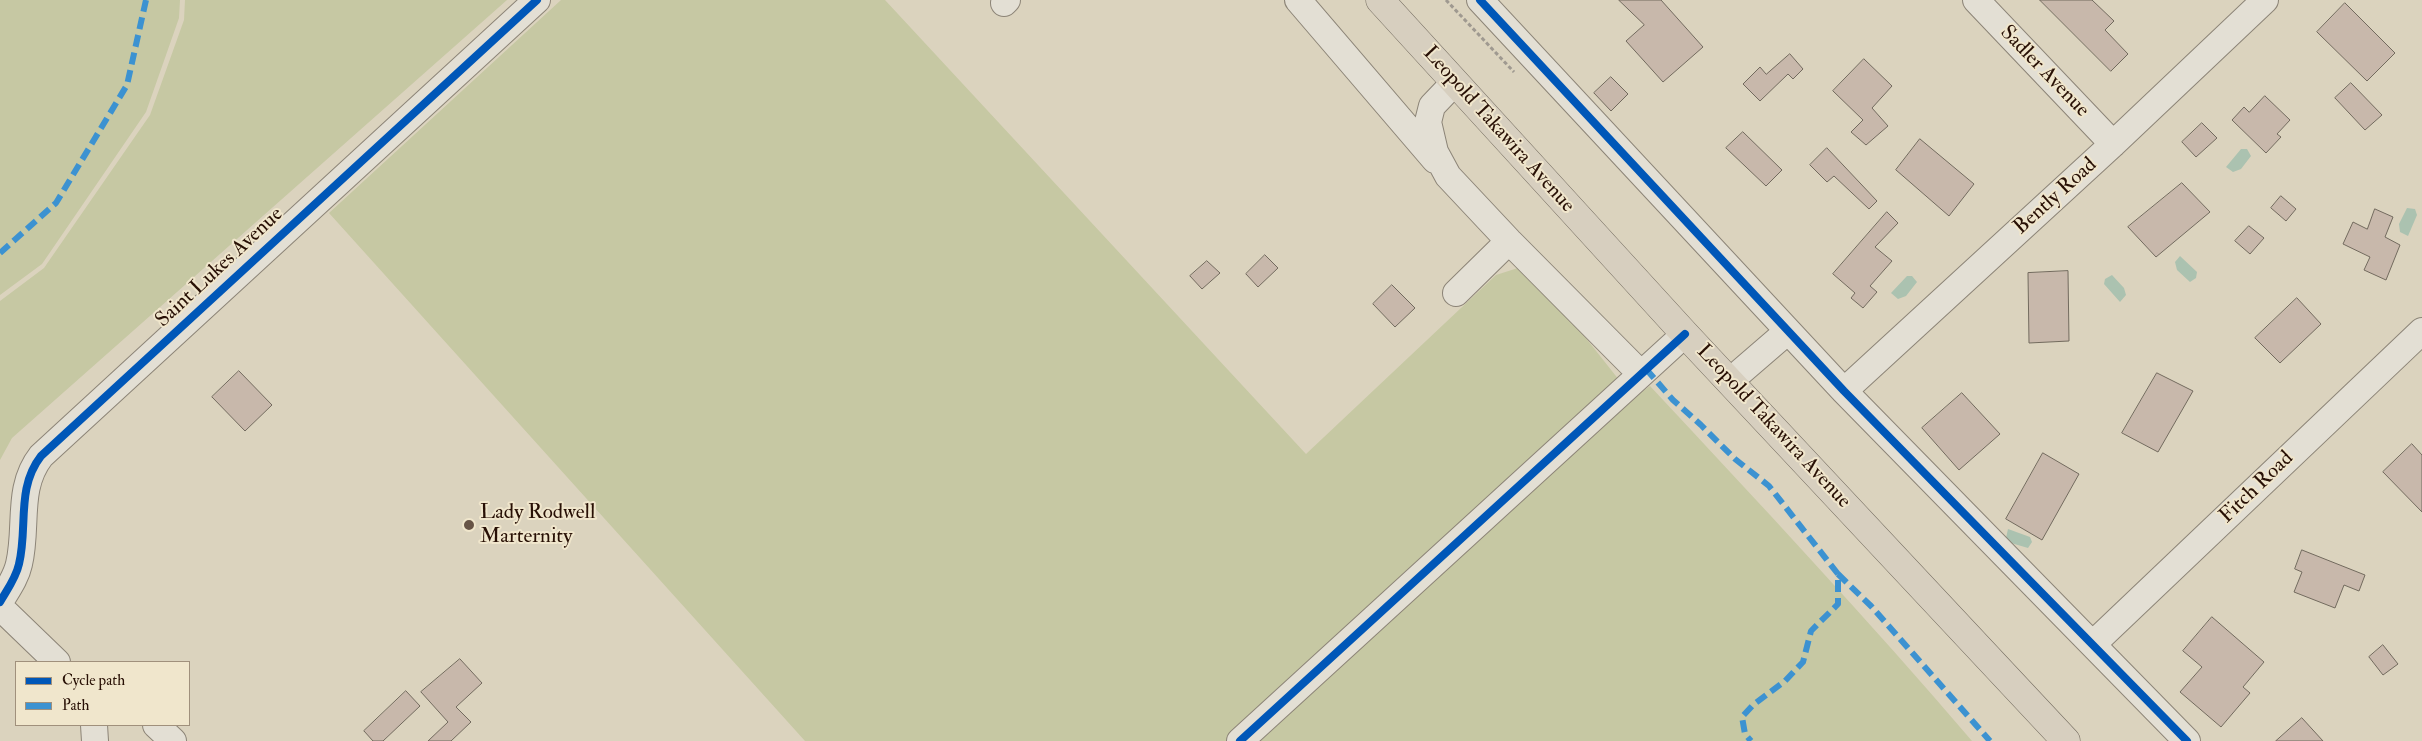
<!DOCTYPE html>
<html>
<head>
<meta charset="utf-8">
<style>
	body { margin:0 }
	#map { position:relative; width:2422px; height:741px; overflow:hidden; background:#dbd3be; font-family:"IM FELL Double Pica",serif }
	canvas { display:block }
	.legend { position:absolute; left:15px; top:661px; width:175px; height:65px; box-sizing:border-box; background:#f0e6cc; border:1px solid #a0907c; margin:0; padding:6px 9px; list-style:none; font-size:15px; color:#281005 }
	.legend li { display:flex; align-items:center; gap:10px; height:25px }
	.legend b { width:25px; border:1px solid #a0907c }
</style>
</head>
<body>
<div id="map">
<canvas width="2422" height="741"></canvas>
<ul class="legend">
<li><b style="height:6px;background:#0057b8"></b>Cycle path</li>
<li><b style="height:6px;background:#3c92d1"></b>Path</li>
</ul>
</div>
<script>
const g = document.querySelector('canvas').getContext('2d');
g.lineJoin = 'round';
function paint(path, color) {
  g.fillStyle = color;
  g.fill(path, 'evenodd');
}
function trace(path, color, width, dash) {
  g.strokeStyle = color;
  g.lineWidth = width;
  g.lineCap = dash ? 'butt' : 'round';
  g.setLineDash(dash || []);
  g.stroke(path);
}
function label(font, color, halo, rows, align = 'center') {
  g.font = font + ' "IM FELL Double Pica",serif';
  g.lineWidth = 4;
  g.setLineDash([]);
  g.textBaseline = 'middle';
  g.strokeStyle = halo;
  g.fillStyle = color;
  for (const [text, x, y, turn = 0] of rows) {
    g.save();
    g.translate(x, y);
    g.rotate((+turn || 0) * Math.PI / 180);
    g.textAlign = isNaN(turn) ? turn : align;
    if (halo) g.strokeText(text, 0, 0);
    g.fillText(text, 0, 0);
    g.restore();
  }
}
paint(new Path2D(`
	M0,0H180L179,18L146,112L42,264L0,295Z
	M185,0H507L12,438L0,460V301L44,268L150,115L184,20Z
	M561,0H885L1306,454L1496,275L1521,267L1574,323L1623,385L1227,741H805L329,213Z
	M1650,386C1759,503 1868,619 1972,741H1257L1633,398Z`), '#c6c8a3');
paint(new Path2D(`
	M2241,149H2247L2251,156L2241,169L2233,172L2226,167Z
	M2407,208L2415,209L2417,215L2408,236L2400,232L2399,224Z
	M2180,256L2197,272L2196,278L2190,282L2177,270L2175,262Z
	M2112,275L2124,288L2126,295L2120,302L2104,284L2105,279Z
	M1907,276H1912L1917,282L1906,296L1898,299L1891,293Z
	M2008,529L2030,537L2032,542L2028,548L2011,543L2006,538Z`), '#abc2b0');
const building = new Path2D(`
	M1619,0H1661L1703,47L1663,82L1626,41L1644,25Z
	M2040,0H2092L2114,21L2105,30L2128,54L2111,71Z
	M2345,3L2395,53L2367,81L2317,32Z
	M1790,54L1803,69L1793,79L1788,74L1760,101L1743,84L1760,67L1766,74Z
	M1864,59L1892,86L1872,108L1888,126L1866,145L1851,132L1863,120L1833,91Z
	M1611,77L1628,94L1611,111L1594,93Z
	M2351,83L2382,115L2365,130L2335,98Z
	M2265,96L2290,120L2277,134L2281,137L2266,153L2232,120L2244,107L2249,112Z
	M2202,123L2217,138L2196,157L2182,142Z
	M1743,132L1782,170L1766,186L1726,148Z
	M1920,139L1974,184L1949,216L1896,170Z
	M1827,148L1877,201L1869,209L1834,176L1827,182L1810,165Z
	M2182,183L2210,212L2156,257L2128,227Z
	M2281,196L2296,209L2286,221L2271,208Z
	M2375,209L2393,217L2385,237L2400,245L2386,280L2364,270L2370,257L2343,244L2353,222L2367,229Z
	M1887,212L1898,223L1875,247L1892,261L1870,286L1877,292L1863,308L1851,298L1855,293L1833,274Z
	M2249,226L2264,238L2250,254L2235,241Z
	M1265,255L1278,268L1258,287L1246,274Z
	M1207,261L1220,273L1202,289L1190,276Z
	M2068,271L2069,341L2029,343L2028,273Z
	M1392,285L1415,308L1395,327L1373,304Z
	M2297,298L2321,324L2280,363L2255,338Z
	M239,371L272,405L245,431L212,397Z
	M2157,373L2193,391L2158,452L2122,433Z
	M1962,393L2000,434L1959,470L1922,428Z
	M2412,444L2422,455V512L2383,472Z
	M2043,453L2079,474L2042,540L2006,519Z
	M2302,550L2365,575L2359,591L2344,585L2335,608L2294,592L2302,572L2295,569Z
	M2212,617L2264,662L2243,687L2250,693L2221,727L2180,692L2202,667L2183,651Z
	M2383,645L2398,664L2383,675L2369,657Z
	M460,659L482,683L456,707L471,722L451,741H428L448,722L421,692Z
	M406,691L420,706L383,741H373L364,731Z
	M2302,718L2323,741H2276Z`);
paint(building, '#c8b8ab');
trace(building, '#726a5e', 1);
const minor = new Path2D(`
	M1298,0L1435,160
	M1480,0L1844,391L2187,741
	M1976,0L2113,144
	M1004,3L1007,0
	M1454,83L1432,106L1428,122L1435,152L1448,176L1509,241L1641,374
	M1456,293L1509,241
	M1730,381L1788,331
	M1844,391L2113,144L2265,0
	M0,602C7,590 16,578 19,564C28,527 16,488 41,456L537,0
	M0,607L57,662
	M2093,644L2422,331
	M94,725L95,741
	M156,725L173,741
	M1240,741L1685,334`);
const highway = new Path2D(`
	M1380,0L1685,334L2066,741`);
trace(minor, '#8c8477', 28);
trace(highway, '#726a5e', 29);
trace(new Path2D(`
	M1446,0L1514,72`), '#9f9990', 3, [4, 2.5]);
trace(minor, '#e3dfd4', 26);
trace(highway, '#d7cfbf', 28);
trace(new Path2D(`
	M0,253L56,203L127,85L146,0
	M1646,369L1673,400L1701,425L1735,459L1769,486L1838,574V604L1811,631L1803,662L1785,681L1753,705L1742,717L1745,734L1751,741
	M1838,574L1871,606L1990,741`), '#3c92d1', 6, [12, 6]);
trace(new Path2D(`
	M1480,0L1844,391L2187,741
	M0,602C7,590 16,578 19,564C28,527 16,488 41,456L537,0
	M1240,741L1685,334`), '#0057b8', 8);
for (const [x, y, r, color] of [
	[469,525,6,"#675446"]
]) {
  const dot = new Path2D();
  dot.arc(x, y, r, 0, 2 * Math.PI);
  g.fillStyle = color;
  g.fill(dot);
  trace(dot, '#f0e6cc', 2);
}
label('21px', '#281005', '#f0e6cc', [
	["Sadler Avenue",2044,72,46],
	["Leopold Takawira Avenue",1498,130,48],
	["Bently Road",2056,197,-42],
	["Saint Lukes Avenue",220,268,-43],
	["Leopold Takawira Avenue",1773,427,47],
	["Fitch Road",2257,488,-44]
]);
label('21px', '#281005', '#f0e6cc', [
	["Lady Rodwell",480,513],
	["Marternity",480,537]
], 'left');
</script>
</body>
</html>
